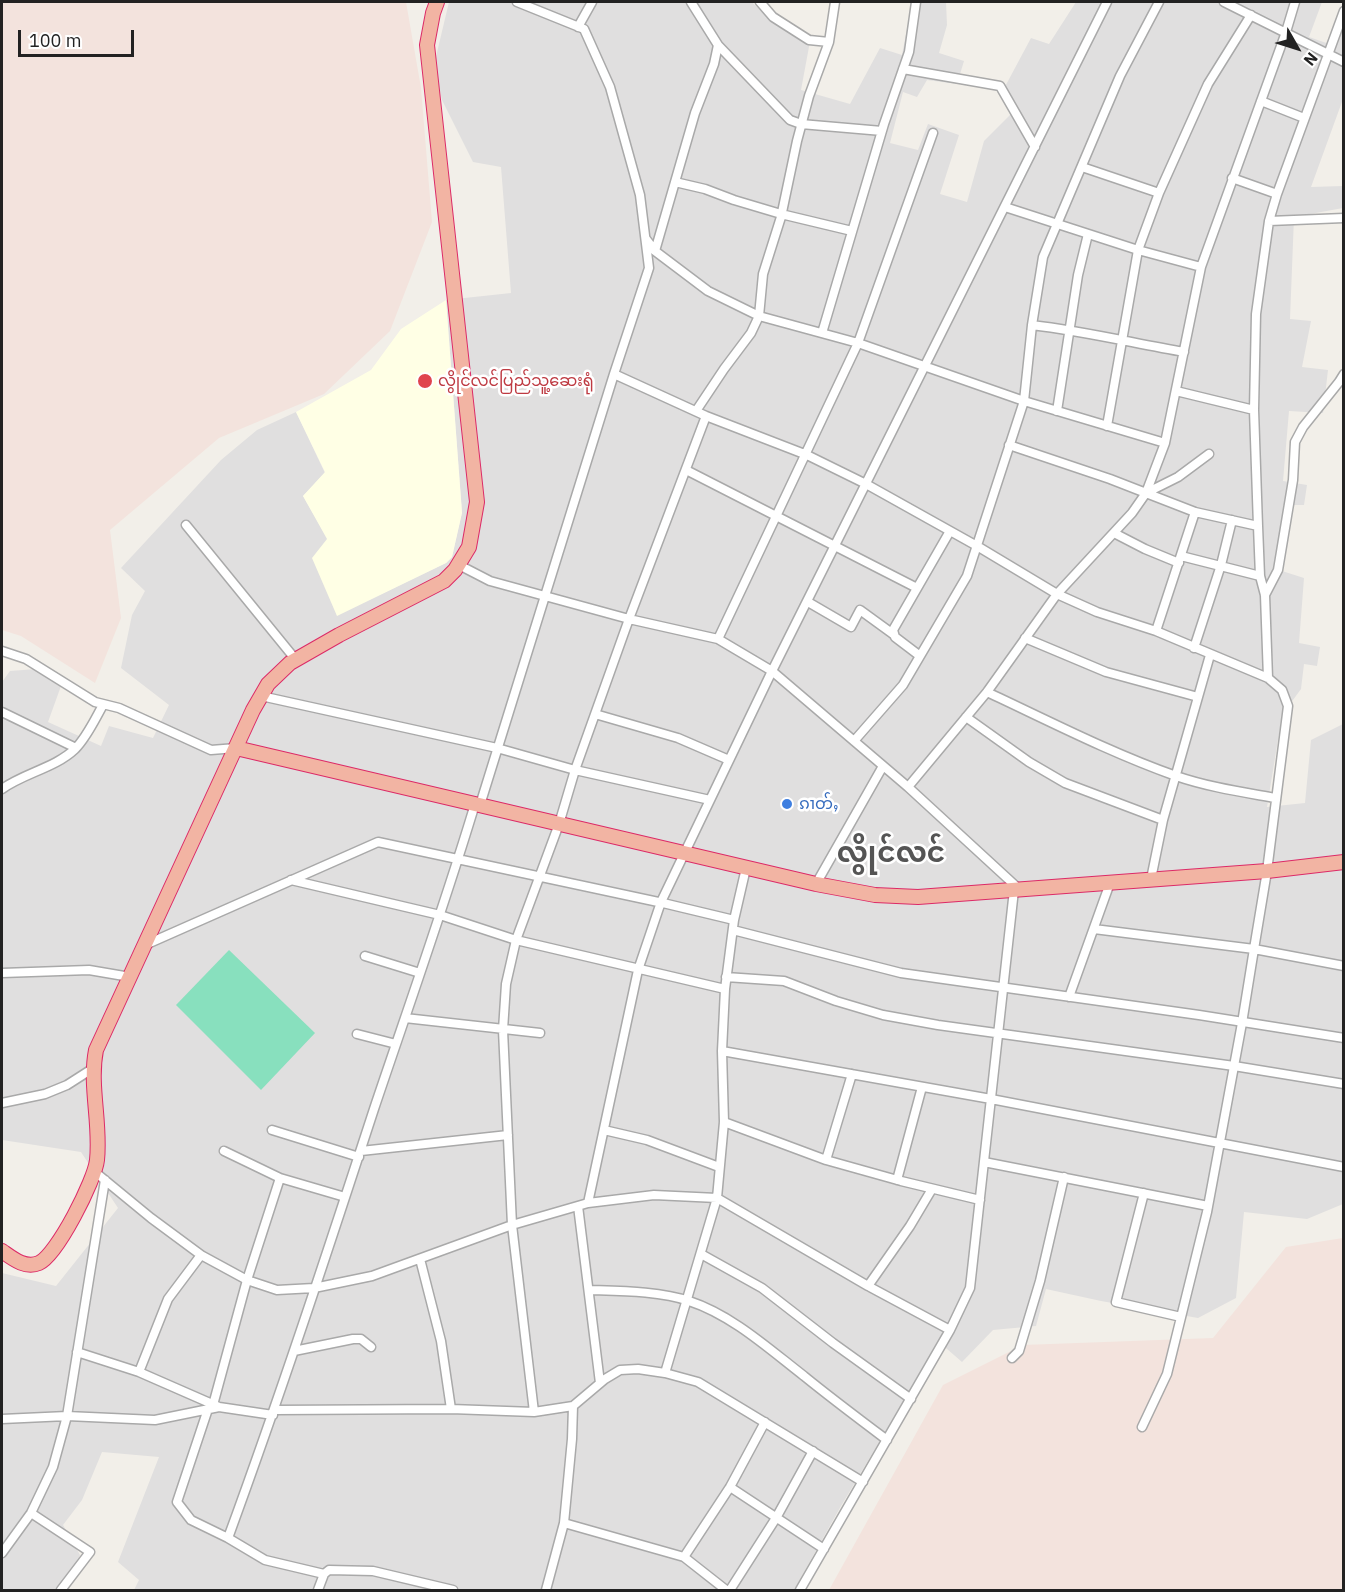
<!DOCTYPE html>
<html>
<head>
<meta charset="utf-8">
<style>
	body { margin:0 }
	#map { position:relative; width:1345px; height:1592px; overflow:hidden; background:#f2efe9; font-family:"IBM Plex Sans",sans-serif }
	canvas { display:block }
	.frame { position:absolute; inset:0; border:3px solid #222; pointer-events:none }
	.north { position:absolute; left:1267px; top:18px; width:60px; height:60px; -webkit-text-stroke:4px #fff; paint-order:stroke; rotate:129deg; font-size:16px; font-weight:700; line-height:24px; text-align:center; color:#222 }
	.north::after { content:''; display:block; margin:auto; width:21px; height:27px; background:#222; clip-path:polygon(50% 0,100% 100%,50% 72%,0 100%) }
	.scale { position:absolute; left:18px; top:30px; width:116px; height:27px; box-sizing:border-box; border:3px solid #222; border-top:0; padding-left:8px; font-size:18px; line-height:21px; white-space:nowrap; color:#222; -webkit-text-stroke:4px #fff; paint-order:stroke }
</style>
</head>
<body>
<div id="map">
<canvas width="1345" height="1592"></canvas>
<div class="frame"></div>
<div class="north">N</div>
<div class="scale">100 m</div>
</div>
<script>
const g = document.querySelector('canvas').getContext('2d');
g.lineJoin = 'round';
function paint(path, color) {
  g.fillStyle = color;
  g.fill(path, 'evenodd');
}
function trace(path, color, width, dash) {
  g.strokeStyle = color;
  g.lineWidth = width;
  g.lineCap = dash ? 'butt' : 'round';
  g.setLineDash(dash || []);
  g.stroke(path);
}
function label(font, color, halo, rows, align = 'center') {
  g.font = font + ' "IBM Plex Sans","Noto Sans Myanmar",sans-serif';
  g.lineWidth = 5;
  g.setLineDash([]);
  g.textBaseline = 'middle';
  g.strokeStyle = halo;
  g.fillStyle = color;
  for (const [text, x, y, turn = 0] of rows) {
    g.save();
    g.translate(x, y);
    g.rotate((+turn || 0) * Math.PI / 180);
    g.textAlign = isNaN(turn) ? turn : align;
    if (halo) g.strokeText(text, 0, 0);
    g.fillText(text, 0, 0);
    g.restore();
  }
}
paint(new Path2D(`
	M449,2H752L765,15L811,36L801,90L850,104L880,48L902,55L912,2H946L947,25L939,53L964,61L957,84L927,80L917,97L903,92L890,143L918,150L928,124L959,135L940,194L967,202L984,141L1011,114L1000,96L1031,38L1049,44L1076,2H1322L1309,37L1335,46L1343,26V99L1311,187L1343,186V208L1294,217L1290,319L1311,321L1302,367L1328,370L1323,413L1289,411L1283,481L1307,485L1304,505H1283L1282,571L1304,578L1299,643L1320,647L1317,666L1304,664L1301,689L1282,715L1267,807L1305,803L1311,740L1343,724V1204L1307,1219L1244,1212L1236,1298L1198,1318L1101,1301L1046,1289L1036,1326L993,1330L962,1362L939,1342L841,1506L794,1590H134L139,1580L118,1562L159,1457L102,1452L82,1500L63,1525L80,1555L69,1590H2V1273L56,1286L118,1208L81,1152L2,1140V682L10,671L36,669L61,686L48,722L101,746L109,726L153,738L169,705L121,668L132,615L145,591L121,568L221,460L257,430L296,412L325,473L303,496L328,539L337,615L446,563L452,557L462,512L446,300L511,293L501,167L473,162L442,100L434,65Z`), '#e0dfdf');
paint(new Path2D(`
	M446,300L462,513L452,557L446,563L337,616L312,558L327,539L303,496L325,472L296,412L371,370L401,329Z`), '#ffffe5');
paint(new Path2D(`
	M2,2H406L421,88L432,222L390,331L324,394L219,438L110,530L121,618L95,683L21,636L2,630Z
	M1343,1238V1590H829L943,1385L1023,1345L1213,1338L1286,1247Z`), '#f3e3dd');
paint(new Path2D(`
	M229,950L315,1033L261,1090L176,1005Z`), '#88e0be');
const minor = new Path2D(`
	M760,2L773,17L809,40L829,42
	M1224,2L1344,62
	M578,27L592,2
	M718,45L790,120L801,124L882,131
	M903,69L1000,86L1035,147
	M1261,101L1304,118
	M1082,167L1159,193
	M1232,178L1277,194
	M675,182L705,189L734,200L781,214L852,231
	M1005,207L1138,250L1201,267
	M1269,221L1344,218
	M646,239L655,251L708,291L759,316L858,343L1024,401L1165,443
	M655,251L695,113L714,64L718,45L691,2
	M1032,325C1083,331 1133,343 1184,352
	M822,333L884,124L909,52L916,2
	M614,374L706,416L807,455L866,484L977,546L1057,594L1097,612L1156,631L1268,678L1282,690L1288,706L1267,871L1254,949L1242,1023L1207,1212L1167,1374L1142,1427
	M1176,391L1254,410
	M696,411L724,369L751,333L759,316L763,274L781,217L797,141L809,96L829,42L835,2
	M1057,411L1078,275L1088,234
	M1107,426L1138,250L1159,193L1208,84L1251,15
	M1009,445L1110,479L1146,493
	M1209,454L1178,477L1146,493L1195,512L1258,526
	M690,472L917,588
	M186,525L296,660
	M1114,533L1145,549L1179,563
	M1181,556L1260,576
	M459,565L490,581L629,619L718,639L772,671L908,787L1019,889
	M1265,595L1278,570L1293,480L1295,442L1303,427L1339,382L1344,374
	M808,602L851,627L860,610L893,634
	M1156,631L1195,512
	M1025,638L1106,672L1198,697
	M718,639L858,343L933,133
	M1194,648L1221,565L1232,520
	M2,651L26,659L95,702L119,708L211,750L236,748
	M920,656L895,637L893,630L950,531
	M1268,678L1265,595L1260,576L1258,526L1254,410L1256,314L1269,221L1277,194L1344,11
	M987,692C1049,721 1111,753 1176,776C1208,787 1242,792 1275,798
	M261,696L497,748L575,770L710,800
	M2,712L76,748
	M595,714L678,738L729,760
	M966,717L1029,762L1065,783L1163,820
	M854,741L903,685L967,576L1024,401L1032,325L1043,257L1120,76L1159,2
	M908,787L987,692L1057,594L1132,513L1146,493L1165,443L1201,267L1286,32L1295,2
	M2,789C24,773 55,768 75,749C87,737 95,719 103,705
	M480,805L614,374L649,268L640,195L610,87L584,29L517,2
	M1151,879L1163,820L1210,655
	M291,880L440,915L516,940L725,989
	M816,884L883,766
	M1094,929L1254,949L1344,966
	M733,930L901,973L1199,1015L1344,1038
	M145,945L378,842L663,903L734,920
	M365,956L420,973
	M2,973L89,970L130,977
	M726,977L784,981L836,1001L883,1015L938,1025L1234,1066L1344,1084
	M1069,997L1110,883
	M405,1018L540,1033
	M357,1034L396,1044
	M722,1051L991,1099L1344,1167
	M2,1103L45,1094L67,1085L92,1069
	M724,1122L826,1160L901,1181L980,1200
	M272,1130L359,1157
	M604,1130L647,1140L719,1167
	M224,1151L280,1178L345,1197
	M361,1151L508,1135
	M826,1160L852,1074
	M984,1162L1208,1206
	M95,1172L151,1218L201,1255L247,1280L277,1290L314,1288L372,1276L512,1225L588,1203L654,1195L717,1198L868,1286L950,1330
	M897,1180L922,1087
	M1144,1193L1116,1302L1181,1317
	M588,1203L638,970L661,902L772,671L1107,2
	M578,1206L600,1383
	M701,1254L762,1288L833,1343L911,1399
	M420,1259L441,1341L451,1409
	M868,1286L910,1226L932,1189
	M589,1290C620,1291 660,1291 689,1301C732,1315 769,1349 804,1376C831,1398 859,1419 887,1440
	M294,1351L353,1339H361L371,1347
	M77,1352L139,1372L219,1407L273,1415
	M1012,1358L1019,1351L1040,1281L1064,1177
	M139,1372L168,1299L201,1255
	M665,1373L717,1198L724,1122L722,1051L725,989L734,920L746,868
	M213,1405L247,1280L280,1178
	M208,1409L177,1502L191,1520L228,1538
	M275,1410L451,1409L534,1412L573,1406L605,1379L620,1370L638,1369L665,1373L698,1382L863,1482
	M534,1412L512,1225L503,1030L506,984L516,940L559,824L575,770L629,619L706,416
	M2,1419L67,1416L155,1420L219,1407
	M730,1487L824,1549
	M31,1513L90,1552L61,1590
	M564,1523L684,1557L726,1590
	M2,1553L31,1513L53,1467L67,1416L105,1180
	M684,1557L730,1487L765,1422
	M318,1590L324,1574
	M453,1590L373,1571L329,1570L324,1574L265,1560L228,1538C280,1396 327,1253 374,1109C408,1008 444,907 475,804
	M546,1590L564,1523L572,1439L573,1406
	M730,1590L776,1518L813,1451
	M800,1590L950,1330L970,1288L1014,890`);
const trunk = new Path2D(`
	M236,748L816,884L875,895L918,897L1267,871L1344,862
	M2,1251C12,1258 25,1269 39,1263C57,1255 95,1180 97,1160C101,1123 89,1086 96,1050L253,710L268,684L290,663L339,635L444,581L455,570L469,547L477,502L427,45L433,13L437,2`);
trace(minor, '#a9a9a9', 11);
trace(trunk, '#dc2a67', 16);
trace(minor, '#fff', 8);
trace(trunk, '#f2b4a3', 14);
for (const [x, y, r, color] of [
	[425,381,8,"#e0444e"],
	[787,804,6,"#3f7fe0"]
]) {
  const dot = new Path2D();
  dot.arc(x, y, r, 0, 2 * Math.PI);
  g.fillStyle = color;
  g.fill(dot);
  trace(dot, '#fff', 2);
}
label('16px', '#be3a42', '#fff', [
	["လွိုင်လင်ပြည်သူ့ဆေးရုံ",438,381]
], 'left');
label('16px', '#366cbe', '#fff', [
	["ၵၢတ်ႇ",799,804]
], 'left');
label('bold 28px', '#555', '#fff', [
	["လွိုင်လင်",891,854]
]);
</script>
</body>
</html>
